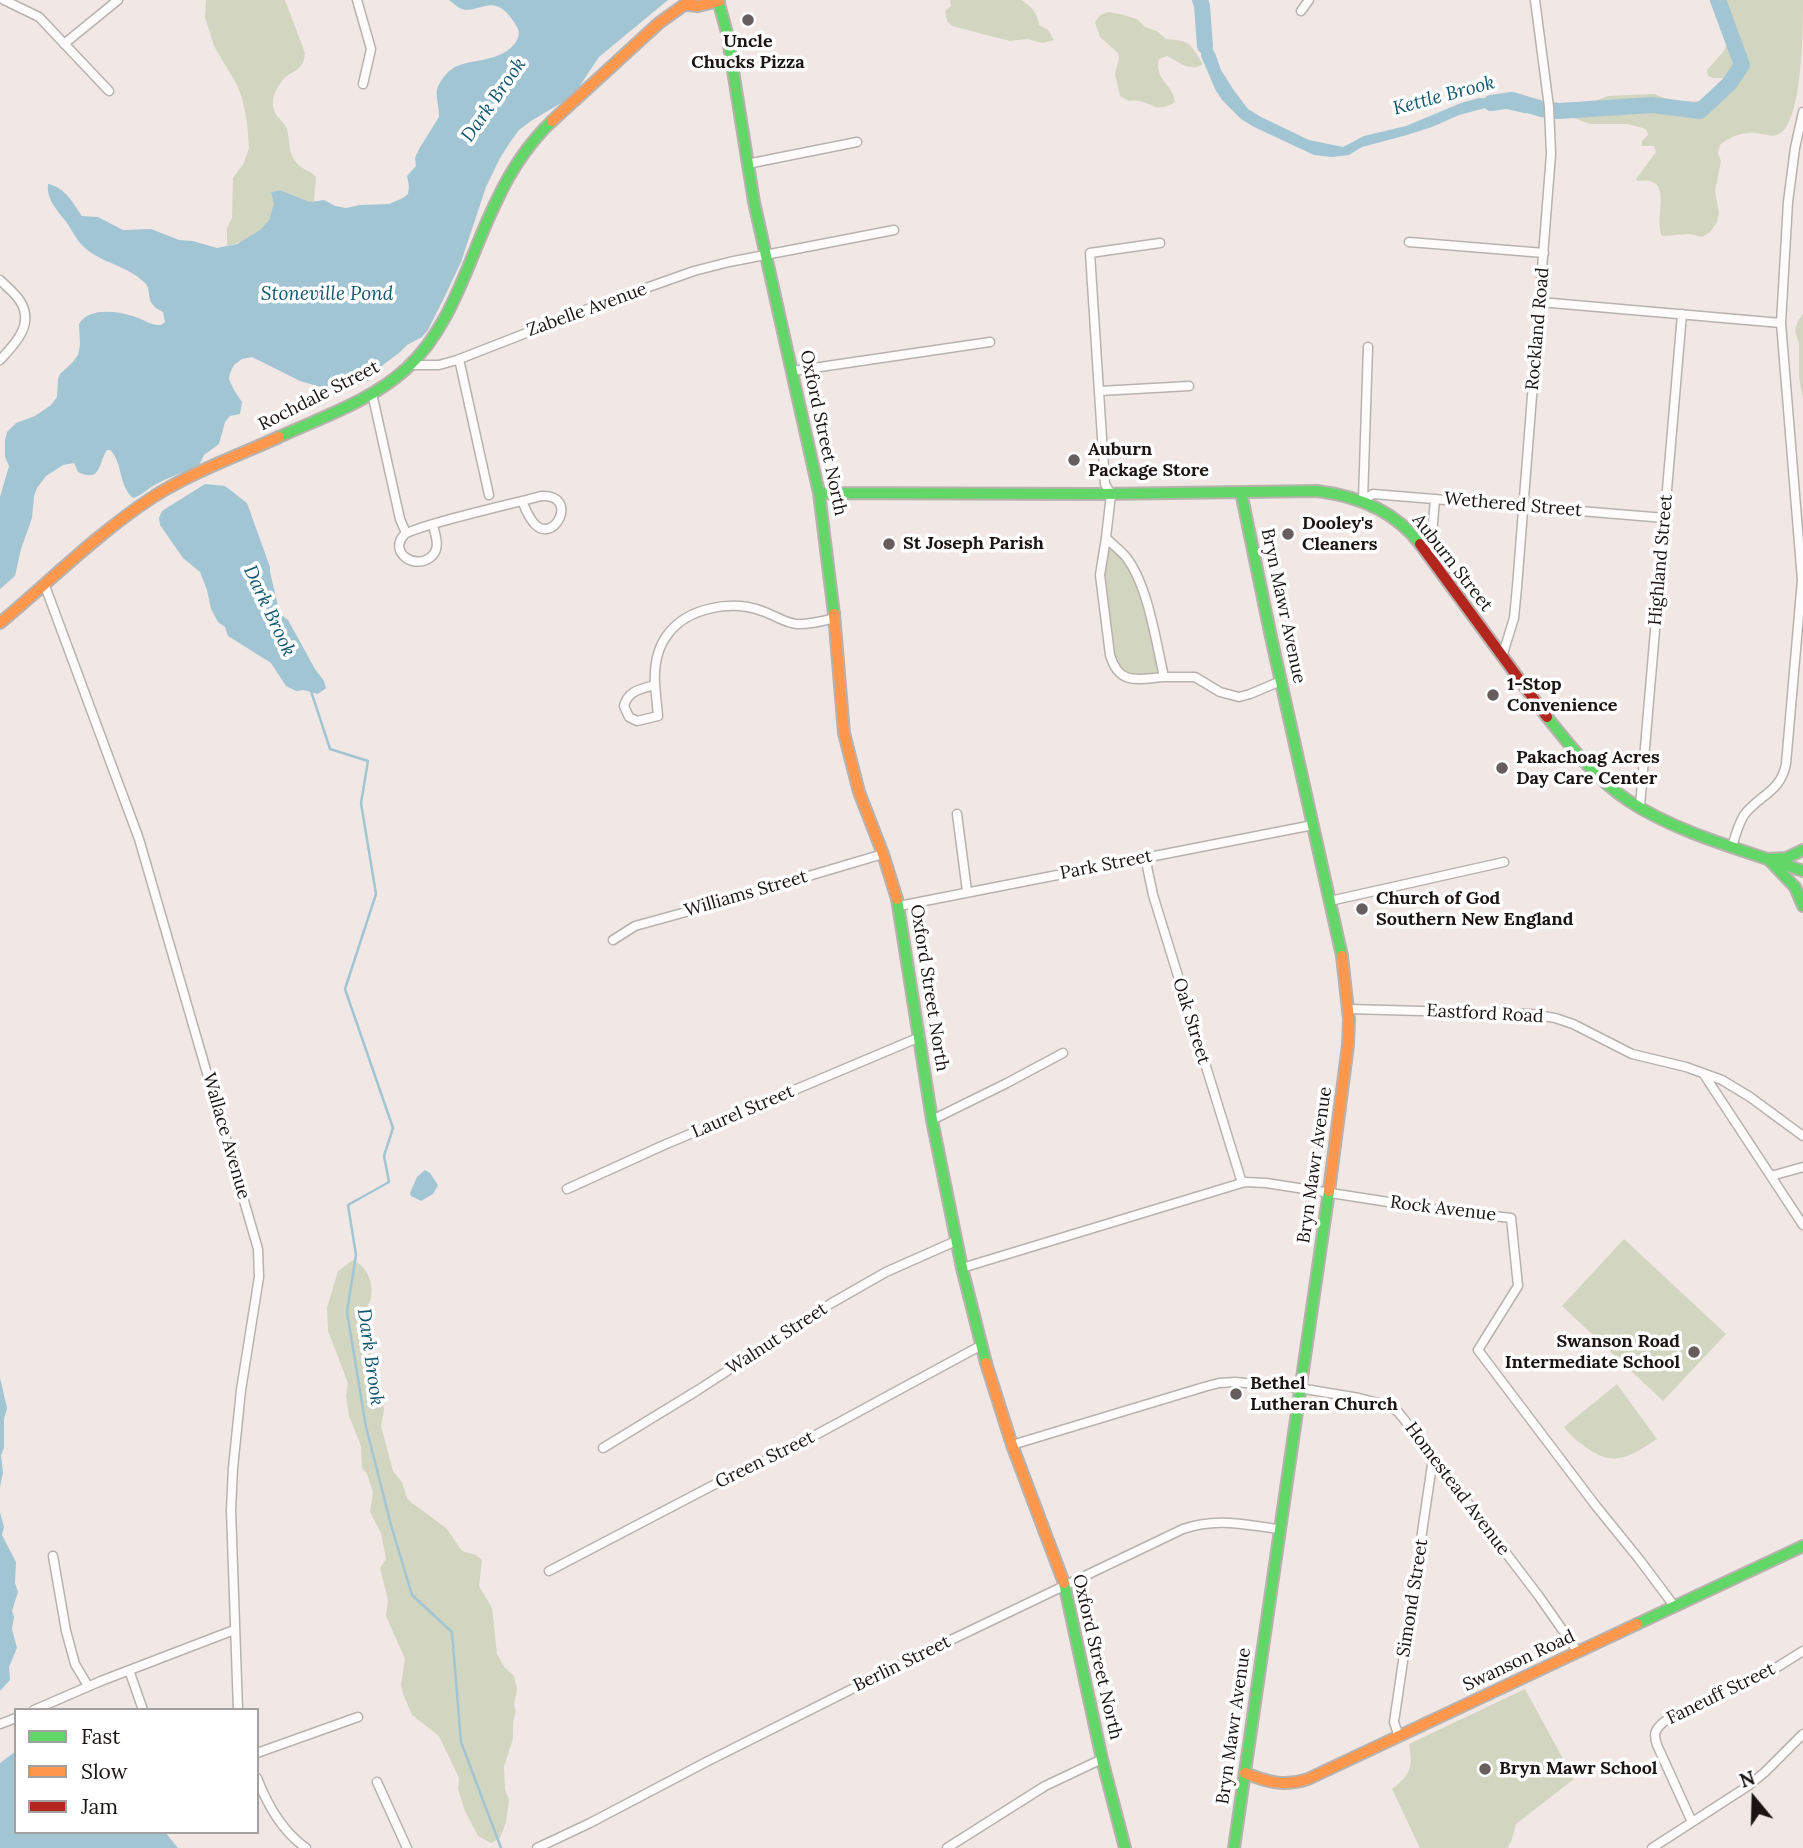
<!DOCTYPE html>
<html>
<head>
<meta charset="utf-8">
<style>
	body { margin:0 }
	#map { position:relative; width:1803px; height:1848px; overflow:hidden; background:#f1e8e5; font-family:Lora,serif }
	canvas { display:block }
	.legend { position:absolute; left:14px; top:1708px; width:245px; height:126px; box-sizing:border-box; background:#fff; border:2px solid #a3a1a0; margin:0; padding:9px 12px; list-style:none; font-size:21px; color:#1a1412 }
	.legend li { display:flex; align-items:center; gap:14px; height:35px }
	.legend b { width:35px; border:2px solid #a3a1a0 }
	.north { position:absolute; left:1719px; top:1764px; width:70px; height:70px; -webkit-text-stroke:5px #fff; paint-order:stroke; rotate:341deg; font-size:19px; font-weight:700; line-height:28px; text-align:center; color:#1a1412 }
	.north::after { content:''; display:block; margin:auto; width:24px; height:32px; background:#1a1412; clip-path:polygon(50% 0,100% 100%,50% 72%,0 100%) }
</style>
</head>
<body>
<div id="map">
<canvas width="1803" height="1848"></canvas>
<ul class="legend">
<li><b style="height:9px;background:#63d668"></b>Fast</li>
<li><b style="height:9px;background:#ff974d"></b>Slow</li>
<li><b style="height:9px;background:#b3261e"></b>Jam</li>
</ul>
<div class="north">N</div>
</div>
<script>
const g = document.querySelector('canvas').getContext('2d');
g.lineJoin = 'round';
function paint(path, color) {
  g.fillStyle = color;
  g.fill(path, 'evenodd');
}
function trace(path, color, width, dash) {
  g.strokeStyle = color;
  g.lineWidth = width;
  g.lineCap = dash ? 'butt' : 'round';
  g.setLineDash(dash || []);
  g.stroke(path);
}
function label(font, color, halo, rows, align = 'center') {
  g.font = font + ' Lora,serif';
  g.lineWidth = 7;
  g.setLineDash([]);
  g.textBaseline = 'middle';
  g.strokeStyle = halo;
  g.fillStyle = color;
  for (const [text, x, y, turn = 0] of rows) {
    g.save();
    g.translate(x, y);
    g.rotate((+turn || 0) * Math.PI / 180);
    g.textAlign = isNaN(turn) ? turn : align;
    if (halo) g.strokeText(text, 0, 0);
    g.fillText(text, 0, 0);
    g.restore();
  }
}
paint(new Path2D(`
	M206,0H285L305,53C303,73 293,68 282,81C274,92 269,103 277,116C281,120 285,124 287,129C290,141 288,151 295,161C302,171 309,169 316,177L314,202H310L280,190L271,192C272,196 274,199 274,203C275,226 246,242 227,246V228L232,218L233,178L244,163L249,148L247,121L242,98L237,85L214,46L205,17Z
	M950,0H1021C1031,6 1038,13 1039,25L1048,30L1054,40L1043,43L1027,39L1010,41L952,26L947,21L945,11L951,6Z
	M1712,0H1803C1803,26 1803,127 1777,135C1771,137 1763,134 1756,133C1743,132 1729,137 1720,145L1718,153L1721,161L1715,191L1719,213L1717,222L1710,232L1702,237L1689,234L1662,236C1653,217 1676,175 1638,181L1636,179L1656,152L1654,146H1642V141L1648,135L1646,129L1628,124H1590L1568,116L1567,107H1579L1608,96L1655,94C1675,105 1720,107 1729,80L1727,78H1713L1708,76L1707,70L1723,52L1728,43L1724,37L1720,15Z
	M1108,12L1120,14L1137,19L1145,27L1157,31L1166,39C1192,41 1189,43 1203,64C1191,73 1179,62 1167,56L1159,59C1154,80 1173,84 1175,102C1172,104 1168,106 1164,107C1152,110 1146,98 1129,101L1120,96L1115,74L1119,58L1118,53L1100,37L1095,22L1100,15Z
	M1803,314V400L1799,377V344L1795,330L1798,321Z
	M1106,538L1120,551L1138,579L1164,677H1125L1111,658L1100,571Z
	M1624,1239L1726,1334L1663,1401L1562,1306Z
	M353,1260C368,1267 375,1285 370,1301C367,1309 362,1314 361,1323L376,1370L374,1384L383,1402L384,1410L381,1426L393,1471L402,1482L407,1498L412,1503L446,1528L462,1551L476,1555L482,1560L479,1586L492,1608L497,1654L505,1668L514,1676L517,1689L514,1705L516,1711L513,1722V1739L504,1766L505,1789L509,1800L506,1822L500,1838L491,1843L478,1836L465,1811L458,1789L459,1778L439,1736L412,1715L403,1694L401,1685L405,1659L386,1616L388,1600L380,1568L386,1559L381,1533L370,1512L373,1492L367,1474L362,1468L361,1446L349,1416L346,1396L348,1383L328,1331L327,1308L338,1271Z
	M1617,1384L1657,1439C1634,1454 1616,1468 1590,1450C1580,1443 1571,1437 1564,1427Z
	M1525,1689L1574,1779L1516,1824L1511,1842L1507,1848H1420L1392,1789C1411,1775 1413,1767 1409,1744Z`), '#d2d5bf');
paint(new Path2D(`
	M449,0H668L599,57L573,96L531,121L519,130L511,141L500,158L486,187L461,262L445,296L428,330L422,337L407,345L399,353L383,365L370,380L344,391L331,390L300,381L252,357L242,359L234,365L230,373L229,379L234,390L242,402L240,414L230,416L225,422L219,444L204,455L198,467C182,472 167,478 153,486C146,490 141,496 133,498C118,485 123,462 110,450H107C98,464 101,483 78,472L74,463L63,465L46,476L37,488L34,496L32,518L21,549L15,576L0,589V497L9,466L5,457V440L7,432L16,423L35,416L51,405L57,397L58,379L60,374L73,362L78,355L80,345L79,324C89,307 116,311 133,316C143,319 151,326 161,325L165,322L163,312C142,302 154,291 144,282C127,266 103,263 86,249C75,240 72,228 63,218C55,208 46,197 48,184C66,188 72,202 82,216L98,217L123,230L151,229L179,240L193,241L217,248L237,244L260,230L269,220L274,204L271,192L280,190L310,202L324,200L335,206L346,208L360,205L389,204L403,198L408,194L409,186L407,176L416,166L415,158L419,149L439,117C439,95 430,92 448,72C451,70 454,67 457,66C477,58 501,62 516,42C519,36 520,33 517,27C513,20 506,10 499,7C486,1 475,13 462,9C457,7 453,3 449,0Z
	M1198,0H1205L1210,19L1209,43L1215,53L1221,70L1233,89L1248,109L1261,117L1309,140L1343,147L1364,136L1406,126L1461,103L1479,98L1510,100L1539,108L1556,109L1567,107L1568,116L1524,113L1493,106L1459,115L1432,127L1407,135L1362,147L1349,155L1332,157L1314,155L1254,127L1241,119L1223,101L1216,91L1201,56L1204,12Z
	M205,484L225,486L247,503L270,567V572L280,614L288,620L315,669L324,681L326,688L318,694L303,690L296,691L286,686L271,663L228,636L225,627L218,622L211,609L207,590L200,572L183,558L160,525L159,518L162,511Z
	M425,1170L430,1173L438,1185L433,1194L421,1201L411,1196L410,1193L417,1177Z
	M0,1378L7,1408L4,1419V1448L1,1455L3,1472L0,1488Z
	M0,1512L4,1527L2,1535L16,1562L15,1583L18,1592L12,1611L14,1617L12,1629L17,1648L9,1667L10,1680L0,1691Z
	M16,1751V1832H165L178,1848H0V1763Z`), '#a2c5d4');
trace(new Path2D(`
	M311,691L330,749L368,761L361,803L376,894L345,989L393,1128L384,1156L389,1182L348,1205L356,1255L347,1312L366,1427L391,1525L412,1595L452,1632L461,1742L501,1848`), '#a2c5d4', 2.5);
trace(new Path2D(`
	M1200,0L1202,6L1205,46
	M1491,103L1512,100L1542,109L1559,111L1652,105L1700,111L1729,84L1742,65L1718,0`), '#a2c5d4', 16);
const street = new Path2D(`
	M4,0L39,17L109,91
	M357,0L371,49L363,84
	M1301,11L1309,0
	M64,44L118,0
	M747,164L857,142
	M1409,242L1544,253
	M0,280C7,287 15,293 20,301C35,324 15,344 0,360
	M1540,302L1781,323
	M459,359L489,495
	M409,365H439L457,360L598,305L694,271L729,262L894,230
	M793,371L990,342
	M1100,391L1189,386
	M372,393L400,519L406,533
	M1363,500L1373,494L1665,518
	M1363,500L1368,347
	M433,525C435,535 441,547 432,556C416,571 388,553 404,535C413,526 521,502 541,496C581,494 553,548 533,522C528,516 525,508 522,501
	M1106,538L1100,575L1110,655C1119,686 1138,679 1164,677C1156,642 1148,585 1126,557C1120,550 1112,544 1106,538L1111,494L1105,484L1090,253L1160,243
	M1430,559L1435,499
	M45,586L139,839L258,1249L259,1277L241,1390L233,1468L231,1510L238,1710
	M1502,657L1514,618L1517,587L1551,154L1549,107L1535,0
	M1164,677H1195L1220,692L1239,697L1250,694L1281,681
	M655,685L658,716L637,721L629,717L624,706C628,690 642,689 655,685C654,668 657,648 668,634C688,607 732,600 762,611C775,615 784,623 797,624C810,625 823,621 835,618
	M1640,806L1682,314
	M957,814L967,891
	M1732,847C1735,836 1738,825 1744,815C1760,794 1780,793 1786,764L1802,580L1781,323L1788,202L1795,148L1803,112
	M1145,857L1153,895L1242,1183
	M1330,901L1504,862
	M899,906L1313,825
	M613,940L635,926L704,907L883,854
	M1348,1009L1531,1014L1555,1018L1573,1024L1632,1054L1686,1067L1722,1080L1750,1097L1803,1136
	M1703,1073L1803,1225
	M932,1120L1007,1083L1063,1053
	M1771,1176L1803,1167
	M567,1189L664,1145L920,1037
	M962,1268L1245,1182L1266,1183L1440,1210L1511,1218L1518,1286L1478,1350L1596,1506L1639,1559L1675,1607
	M1012,1445L1204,1387L1219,1383L1235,1382L1299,1388L1359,1398L1390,1406L1398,1412L1403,1418L1538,1595L1578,1652
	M603,1448L698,1390L830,1304L886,1272L956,1241
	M53,1556L66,1631L75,1664L88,1686
	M549,1571L725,1479L786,1451L980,1346
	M129,1670L143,1710
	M34,1710L101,1681L234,1630
	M0,1724L16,1718
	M1399,1737L1394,1722L1433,1458
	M257,1753L358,1717
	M257,1778C267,1804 283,1832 306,1848
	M377,1782L407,1848
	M1692,1822L1657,1745C1653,1733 1655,1729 1665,1721L1779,1666L1803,1651
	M537,1848L590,1823L708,1761L932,1649L1183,1529C1216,1517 1246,1525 1279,1529
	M947,1848L1045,1786L1102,1759
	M1652,1848L1748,1786L1765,1772L1803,1734`);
const fast = new Path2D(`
	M718,0L727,33L754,202L819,493L834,614
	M279,437C322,417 371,401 406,369C454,325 469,256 497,200C511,170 529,143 552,121
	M1241,492L1271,637L1342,956
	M819,493L1100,494L1317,491C1358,496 1395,511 1420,544
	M1547,717C1571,747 1597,780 1629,801C1679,834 1747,851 1803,871
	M1768,859L1786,858L1803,850
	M1770,861L1795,887L1803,906
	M897,899L932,1120L962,1268L986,1363
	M1064,1583L1102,1759L1125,1848
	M1637,1624L1803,1546
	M1234,1848L1329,1191`);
const slow = new Path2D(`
	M688,5L698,6L719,1
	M552,121L659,23L691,0
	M834,614L844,733L859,792L883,854L897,899
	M0,623C50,581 98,533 153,497C192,472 237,456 279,437
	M1329,1191L1348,1045L1349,1019L1342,956
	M986,1363L1012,1445L1064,1583
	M1245,1773C1267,1782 1285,1787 1308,1779L1637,1624`);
const jam = new Path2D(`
	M1420,544L1547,717`);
trace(street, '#b8b2af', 11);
trace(fast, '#b8b2af', 14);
trace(slow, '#b8b2af', 14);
trace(jam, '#b8b2af', 14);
trace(street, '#fdfcfb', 8);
trace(fast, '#63d668', 10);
trace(slow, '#ff974d', 10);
trace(jam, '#b3261e', 10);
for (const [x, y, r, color] of [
	[748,20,7,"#655e5c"],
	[1074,460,7,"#655e5c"],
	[1288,534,7,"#655e5c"],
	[889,544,7,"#655e5c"],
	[1493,695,7,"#655e5c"],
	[1502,768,7,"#655e5c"],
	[1362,909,7,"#655e5c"],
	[1694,1352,7,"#655e5c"],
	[1236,1394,7,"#655e5c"],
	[1485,1769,7,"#655e5c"]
]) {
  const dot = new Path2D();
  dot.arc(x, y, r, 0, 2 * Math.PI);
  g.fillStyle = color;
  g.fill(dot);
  trace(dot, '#fff', 2.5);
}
label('bold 18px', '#1a1412', '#fff', [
	["Uncle",748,42,"center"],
	["Chucks Pizza",748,63,"center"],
	["Auburn",1088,450],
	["Package Store",1088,471],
	["Dooley's",1302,524],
	["Cleaners",1302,545],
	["St Joseph Parish",903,544],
	["1-Stop",1507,685],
	["Convenience",1507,706],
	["Pakachoag Acres",1516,758],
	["Day Care Center",1516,779],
	["Church of God",1376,899],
	["Southern New England",1376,920],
	["Swanson Road",1680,1342,"right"],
	["Intermediate School",1680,1363,"right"],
	["Bethel",1250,1384],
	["Lutheran Church",1250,1405],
	["Bryn Mawr School",1499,1769]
], 'left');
label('18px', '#1a1412', '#fff', [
	["Zabelle Avenue",587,310,-20],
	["Rockland Road",1538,329,-85],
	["Rochdale Street",319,396,-27],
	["Oxford Street North",823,433,78],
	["Wethered Street",1513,505,5],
	["Highland Street",1661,560,-85],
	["Auburn Street",1452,563,52],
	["Bryn Mawr Avenue",1283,606,78],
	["Park Street",1106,865,-11],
	["Williams Street",746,894,-16],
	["Oxford Street North",929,988,81],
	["Eastford Road",1485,1014,3],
	["Oak Street",1191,1021,73],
	["Laurel Street",743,1112,-23],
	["Wallace Avenue",226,1136,74],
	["Bryn Mawr Avenue",1315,1165,-82],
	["Rock Avenue",1443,1209,7],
	["Walnut Street",777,1339,-33],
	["Green Street",765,1460,-26],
	["Homestead Avenue",1457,1489,53],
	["Simond Street",1413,1598,-81],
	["Oxford Street North",1097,1657,77],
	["Swanson Road",1519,1661,-25],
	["Berlin Street",902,1664,-26],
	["Faneuff Street",1721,1694,-26],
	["Bryn Mawr Avenue",1234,1726,-82]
]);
label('italic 19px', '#125870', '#fff', [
	["Kettle Brook",1444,96,-15],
	["Dark Brook",494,100,-55],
	["Stoneville Pond",327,295],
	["Dark Brook",269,611,65],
	["Dark Brook",370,1357,82]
]);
</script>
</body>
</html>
